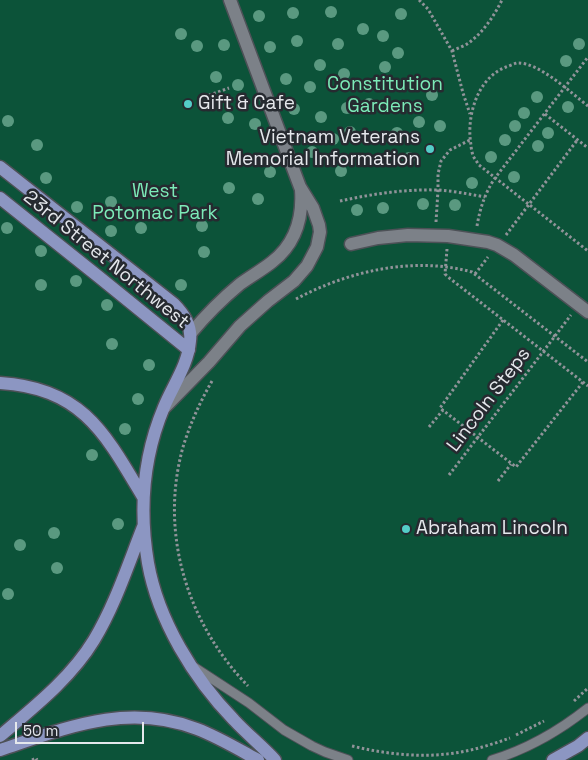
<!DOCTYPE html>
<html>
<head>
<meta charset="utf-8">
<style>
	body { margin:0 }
	#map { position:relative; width:588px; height:760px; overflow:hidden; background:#30343b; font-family:"Space Grotesk",sans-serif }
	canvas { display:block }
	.scale { position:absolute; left:15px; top:722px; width:129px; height:22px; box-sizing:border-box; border:2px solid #e5e8ec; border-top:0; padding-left:6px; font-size:15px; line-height:18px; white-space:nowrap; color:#e5e8ec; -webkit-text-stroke:4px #262a30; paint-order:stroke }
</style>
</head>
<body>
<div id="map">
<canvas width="588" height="760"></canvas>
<div class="scale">50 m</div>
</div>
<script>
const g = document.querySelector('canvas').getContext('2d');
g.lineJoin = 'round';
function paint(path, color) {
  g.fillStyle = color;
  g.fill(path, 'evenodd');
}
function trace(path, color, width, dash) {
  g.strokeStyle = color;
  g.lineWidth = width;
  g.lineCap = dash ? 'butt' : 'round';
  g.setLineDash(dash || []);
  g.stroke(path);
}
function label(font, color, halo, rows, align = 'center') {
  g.font = font + ' "Space Grotesk",sans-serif';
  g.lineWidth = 5;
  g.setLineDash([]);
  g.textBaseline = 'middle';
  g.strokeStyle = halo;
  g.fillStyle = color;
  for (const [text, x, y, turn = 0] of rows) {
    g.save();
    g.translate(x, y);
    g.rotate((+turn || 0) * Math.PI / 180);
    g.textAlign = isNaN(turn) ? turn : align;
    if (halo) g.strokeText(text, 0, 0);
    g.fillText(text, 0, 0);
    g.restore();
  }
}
paint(new Path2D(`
	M0,0H588V760H0Z`), '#0c5339');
const service = new Path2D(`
	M194,667L249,703L284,730L312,746L325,752L348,760
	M492,760C528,749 559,731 588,708`);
const pedestrian = new Path2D(`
	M351,244L378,238L408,235L448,236L488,242L497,245L514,255L588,312`);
const tertiary = new Path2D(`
	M191,333C206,315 222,299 240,284C251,276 262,270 272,262C295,244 303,218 301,190
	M165,407L209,362L240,326L268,301L294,281L307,266L317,247L320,232L319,225L313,208L300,187L230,0`);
const primary = new Path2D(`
	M0,167L174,304C184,314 192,327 190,341C188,365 173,385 164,407C143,457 139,510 148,563C158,620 194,679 234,720C247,734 262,746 275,760
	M0,198L99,277L189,350
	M0,383C82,388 105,433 143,497
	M0,736C34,707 71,678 94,640C115,605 128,565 143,527
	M0,750C66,728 127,702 197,729C218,737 238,749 258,760
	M553,760L578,746L588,738`);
trace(service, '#4d5157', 11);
trace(pedestrian, '#4d5157', 15);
trace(tertiary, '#4d5157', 15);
trace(primary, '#4d5157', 15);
trace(new Path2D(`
	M419,0L428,9L452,51L463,93L470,114
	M452,51C458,48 465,46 470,42C484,31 494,16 502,0
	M204,97L229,88
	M588,106C571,93 539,62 517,63C513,64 509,66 506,67C477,78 466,117 471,145C471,148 472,152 473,156C475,159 477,162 479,165L588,251
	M545,114L588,148
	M340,201C372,194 405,189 438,190C453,191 469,194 485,197
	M436,222L438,190V174L441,161L450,150L470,140
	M477,226C480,208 485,193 495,178L588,57
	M506,235L578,139
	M447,249L445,274L448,277L588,386
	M475,274L488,257
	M296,299C349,271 413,256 472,272L588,362
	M503,320L440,408L516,467L583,382
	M212,381C200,402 190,424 183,447C159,533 187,623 248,686
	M429,427L443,410
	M449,475L571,315
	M498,481L511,464
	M574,701L588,688
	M516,735L544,721
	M352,746C390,755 428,759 466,751C481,748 496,743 510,738
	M32,760L36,758L37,760`), '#909399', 3, [2.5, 2.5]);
trace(service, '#7c8188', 9);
trace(pedestrian, '#7c8188', 12);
trace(tertiary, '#7c8188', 12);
trace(primary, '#8c96c2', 12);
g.fillStyle = '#5a9980';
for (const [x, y] of [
	[331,12],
	[293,13],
	[401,14],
	[259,16],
	[363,29],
	[181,34],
	[383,36],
	[297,41],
	[338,44],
	[579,44],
	[224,45],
	[197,46],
	[270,47],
	[398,53],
	[566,61],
	[320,65],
	[385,67],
	[344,74],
	[216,77],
	[286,79],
	[238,85],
	[310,87],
	[432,95],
	[537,97],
	[369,104],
	[568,107],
	[347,108],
	[294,109],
	[524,113],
	[321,117],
	[228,118],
	[8,121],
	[419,122],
	[255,124],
	[440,126],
	[515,126],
	[350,132],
	[397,133],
	[548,133],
	[333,139],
	[505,140],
	[37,145],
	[538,146],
	[312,152],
	[491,157],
	[409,158],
	[341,171],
	[270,172],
	[514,177],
	[46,178],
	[472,183],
	[229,188],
	[258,199],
	[111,202],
	[423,204],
	[455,205],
	[77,207],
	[383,208],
	[357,210],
	[202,226],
	[7,228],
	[141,228],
	[111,231],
	[41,251],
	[204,252],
	[76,281],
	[41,285],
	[181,285],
	[107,305],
	[112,344],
	[149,365],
	[138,399],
	[125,429],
	[92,455],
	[118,524],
	[54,533],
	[20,545],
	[57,568],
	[8,594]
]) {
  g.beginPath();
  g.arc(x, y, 6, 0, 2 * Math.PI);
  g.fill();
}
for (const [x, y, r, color] of [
	[188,104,5,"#54cdc8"],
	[430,149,5,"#54cdc8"],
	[406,529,5,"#54cdc8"]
]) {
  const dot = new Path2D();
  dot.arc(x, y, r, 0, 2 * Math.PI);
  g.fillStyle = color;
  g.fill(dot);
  trace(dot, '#262a30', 2);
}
label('19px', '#7cebb8', '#262a30', [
	["Constitution",385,85],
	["Gardens",385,107],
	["West",155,192],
	["Potomac Park",155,214]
]);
label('19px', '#e5e8ec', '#262a30', [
	["Gift & Cafe",198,104],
	["Vietnam Veterans",420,138,"right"],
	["Memorial Information",420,160,"right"],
	["Abraham Lincoln",416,529]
], 'left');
label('19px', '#e5e8ec', '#262a30', [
	["23rd Street Northwest",106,260,39],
	["Lincoln Steps",489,400,-53]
]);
</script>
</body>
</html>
